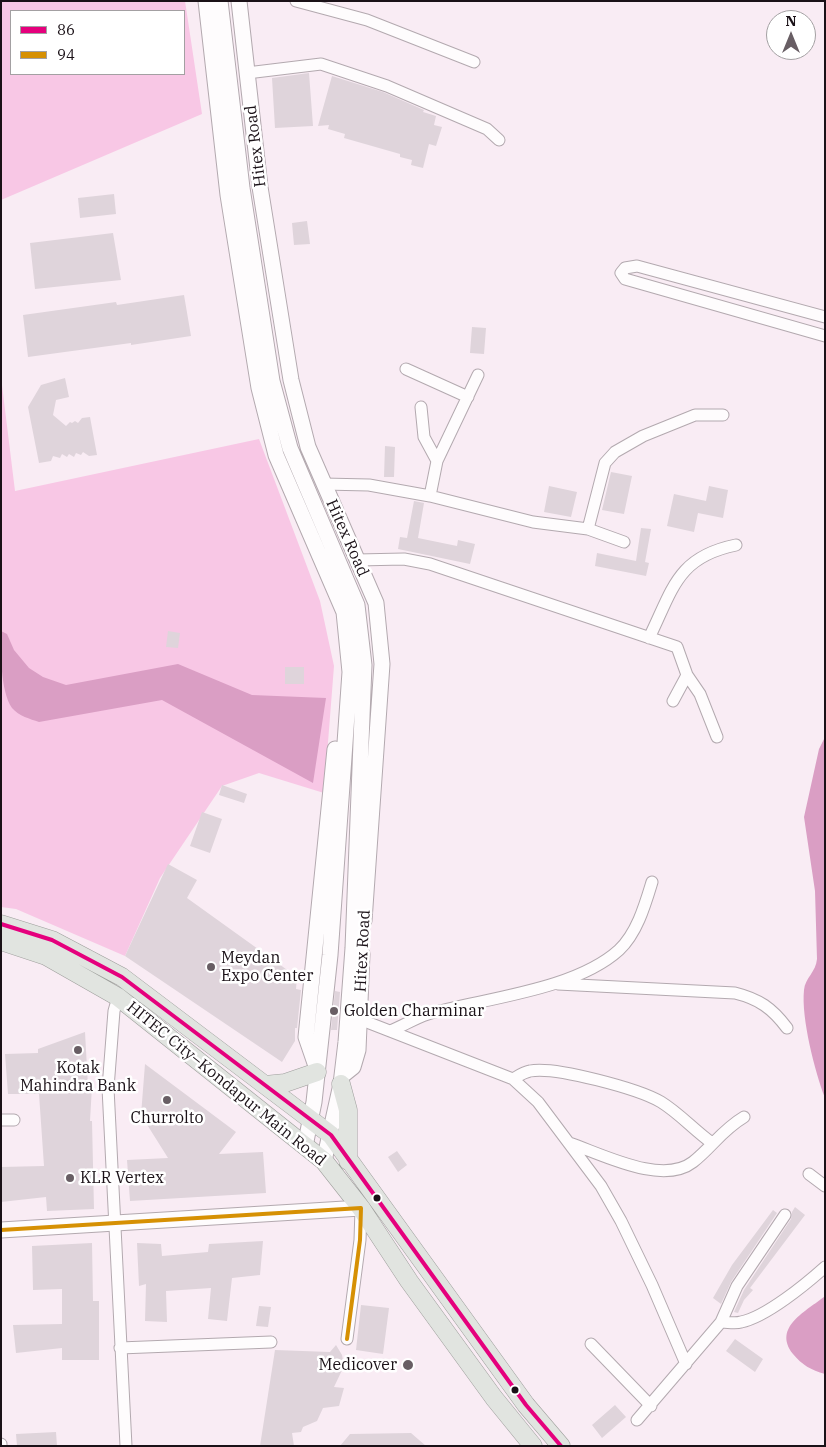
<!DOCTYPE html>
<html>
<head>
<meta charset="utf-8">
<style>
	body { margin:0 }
	#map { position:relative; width:826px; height:1447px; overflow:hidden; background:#f9ecf4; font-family:"IBM Plex Serif",serif }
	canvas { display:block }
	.frame { position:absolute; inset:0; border:2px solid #1a1117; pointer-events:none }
	.legend { position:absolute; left:10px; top:10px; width:175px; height:65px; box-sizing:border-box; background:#fff; border:1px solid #a3a0a2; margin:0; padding:6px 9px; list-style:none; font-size:15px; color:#1a1117 }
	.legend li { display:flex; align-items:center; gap:10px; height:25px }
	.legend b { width:25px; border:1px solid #a3a0a2 }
	.north { position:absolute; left:766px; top:10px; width:50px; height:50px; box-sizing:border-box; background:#fff; border:1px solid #a3a0a2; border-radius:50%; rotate:0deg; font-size:14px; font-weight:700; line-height:20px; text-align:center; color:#1a1117 }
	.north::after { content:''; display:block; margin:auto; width:18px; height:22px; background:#685e64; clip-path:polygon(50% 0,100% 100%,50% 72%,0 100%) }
</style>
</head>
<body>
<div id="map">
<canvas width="826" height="1447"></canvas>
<div class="frame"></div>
<ul class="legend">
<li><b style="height:6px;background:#e5007d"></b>86</li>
<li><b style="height:6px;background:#d69003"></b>94</li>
</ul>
<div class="north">N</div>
</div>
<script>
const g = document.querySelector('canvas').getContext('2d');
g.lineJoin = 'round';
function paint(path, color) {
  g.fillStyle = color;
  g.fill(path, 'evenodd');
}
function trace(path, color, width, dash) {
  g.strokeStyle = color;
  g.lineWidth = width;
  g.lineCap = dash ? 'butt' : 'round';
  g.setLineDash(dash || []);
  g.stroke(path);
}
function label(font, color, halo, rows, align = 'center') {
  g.font = font + ' "IBM Plex Serif",serif';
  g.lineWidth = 5;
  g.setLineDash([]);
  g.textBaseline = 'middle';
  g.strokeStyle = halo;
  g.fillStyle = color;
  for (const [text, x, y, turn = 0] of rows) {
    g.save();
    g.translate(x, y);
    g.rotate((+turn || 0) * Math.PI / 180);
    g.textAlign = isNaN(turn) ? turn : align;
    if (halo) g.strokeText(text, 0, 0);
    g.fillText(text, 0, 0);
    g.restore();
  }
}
paint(new Path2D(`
	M1,1H185L202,114L1,200ZM11,11H184V74H11Z
	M1,377L15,491L259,439L320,601L334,666L324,793L259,773L222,786L160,878L125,956L16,909L1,907Z`), '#f8c7e5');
paint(new Path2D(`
	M1,631L7,634L14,650L29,668L43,677L66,685L178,664L252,695L326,698L313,783L162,700L39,722C30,719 19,716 12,708C0,690 1,652 1,631Z
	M825,737V1098C815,1072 801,1018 804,990C805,978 816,972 817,959L815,891L804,817L819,749Z
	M825,1296V1374C811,1370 802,1365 793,1354C772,1327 807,1311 825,1296Z`), '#da9ec4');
paint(new Path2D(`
	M309,73L313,126L275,128L272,78Z
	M332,76L383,92L424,110L423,112L436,116L434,125L442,127L436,146L429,144L423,168L411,165L412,160L400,157V154L344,138L345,134L328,129L329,125L318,126Z
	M114,194L116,214L80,218L78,198Z
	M307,221L310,244L294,245L292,223Z
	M113,233L121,280L35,289L30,243Z
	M184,295L191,336L131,345V343L28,357L23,315L116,302L117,305Z
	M472,327L486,328L484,354L470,353Z
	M65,378L69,397L56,400L53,415L66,426L70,422L72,423L75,421L78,423L82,418L90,417L97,455L89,456L83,452L81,455L76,453L74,457L69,454L67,457L62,454L60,458L53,456L51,461L39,463L28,407L41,385Z
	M385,446L395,447L394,477H384Z
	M611,472L632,476L624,514L602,510Z
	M549,486L577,492L571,517L544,512Z
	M709,486L728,490L723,518L698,513L694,532L667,526L674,494L706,501Z
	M414,501L424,503L418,538L457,546L458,540L475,544L470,564L398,549L400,537L407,538Z
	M641,528L651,529L645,562L649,563L646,576L595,566L597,553L636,561Z
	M168,631L180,633L178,648L166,647Z
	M285,667H304V684H285Z
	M222,785L247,794L244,803L219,795Z
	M202,812L222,819L210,853L190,846Z
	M168,864L197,880L187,898L297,977L296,989L301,990L297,1028H295V1041L282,1062L125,956Z
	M335,991L340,992L337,1030H331Z
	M85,1032L88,1086H92L90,1121H92L94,1209L47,1211L46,1197L1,1202V1167L44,1166L39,1094H8L5,1054L38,1053V1049Z
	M145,1064L236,1132L219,1154L263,1152L266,1193L130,1201L127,1160L168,1158L141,1115Z
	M397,1151L407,1165L398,1172L388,1157Z
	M795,1207L805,1215L750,1288L753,1290L744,1300L738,1313L734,1312L744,1290L791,1219L792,1212Z
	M773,1210L777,1213L731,1282L721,1304L713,1298L732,1265Z
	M263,1241L260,1275L232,1278L227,1321L208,1319L211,1288L166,1291L167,1322L145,1321L146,1284L139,1286L137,1243L161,1244L162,1256L208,1252L209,1244Z
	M92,1243L93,1301H99V1360H62V1348L16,1353L13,1325L62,1324V1289L33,1290L32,1246Z
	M361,1305L389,1308L383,1354L356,1350Z
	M259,1306L271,1307L268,1327L256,1326Z
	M735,1339L763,1359L755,1372L726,1351Z
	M336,1345L342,1355L344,1366L334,1387L344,1388L339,1406L323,1408L317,1421L303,1427L301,1432L292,1433L294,1446H260L275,1350L330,1352Z
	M615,1405L626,1417L602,1438L592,1425Z
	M56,1432L57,1446H17L16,1434Z
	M411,1433L426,1446H340L350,1434Z`), '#dfd4db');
const street = new Path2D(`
	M296,1L367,20L474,62
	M247,73L321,64L387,86L487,129L499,140
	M825,317L637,266L625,268L621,273L625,279L825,336
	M406,369L468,397
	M421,407L424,437L437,461L430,496
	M437,461L478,375
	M323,484L369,485L430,496L533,522L588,529L605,463L615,452L643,436L695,415H723
	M588,529L624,542
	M357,560L404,559L430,564L677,647L687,675L673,701
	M649,638C673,589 677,557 736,545
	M687,675L700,694L717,737
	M558,984L735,993C759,999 772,1008 787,1028
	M118,997L114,1011L108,1088L126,1446
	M359,1019L513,1079L538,1102L601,1186L621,1221L652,1285L686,1364
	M390,1031C403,1026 415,1018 428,1014C485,998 575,990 619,950C637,933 645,905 652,882
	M513,1079C518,1076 524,1072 530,1071C555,1066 639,1089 661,1102C679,1113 694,1130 712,1143
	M1,1120H14
	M569,1143C602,1154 662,1186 693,1162C712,1147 722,1130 744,1117
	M809,1174L825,1186
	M721,1322C728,1322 735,1324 741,1322C766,1317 806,1284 825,1267
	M347,1339L360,1240L361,1209
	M591,1344L651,1406
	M120,1348L271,1342
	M637,1420L721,1322L737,1286L785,1215
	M1,1444V1446`);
const secondary = new Path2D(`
	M206,1L228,195L259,388L276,455L344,612L350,672L330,955L314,1102L305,1146
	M220,1L242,188L272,381L290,448L357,605L364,665L353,948L346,1042L341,1084L324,1161
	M239,1L260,187L291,380L308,447L376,603L382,664L364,921
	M316,1066L306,1037L335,749
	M343,1075L353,1067L358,1050L362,954
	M1,1230L361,1208`);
const primary = new Path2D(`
	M1,924L52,940L122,977L331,1135L526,1405L561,1446
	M1,941L46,956L118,997L324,1161L361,1208L409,1281L494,1398L533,1446
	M341,1084L348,1110V1161
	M265,1085L285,1083L317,1072`);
trace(street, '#b3a9af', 13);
trace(secondary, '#b3a9af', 17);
trace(primary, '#9d9e9b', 19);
trace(street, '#fefcfd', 11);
trace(secondary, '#fefcfd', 15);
trace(primary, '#e1e4e0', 18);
trace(new Path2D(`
	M1,924L52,940L122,977L331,1135L526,1405L561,1446`), '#e5007d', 4);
trace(new Path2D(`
	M1,1230L361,1208L360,1240L347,1339`), '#d69003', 4);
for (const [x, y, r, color] of [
	[211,967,5,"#685e64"],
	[334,1011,5,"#685e64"],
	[78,1050,5,"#685e64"],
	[167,1100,5,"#685e64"],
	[70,1178,5,"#685e64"],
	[377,1198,4.5,"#1a1117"],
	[408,1365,6,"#685e64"],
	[515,1390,4.5,"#1a1117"]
]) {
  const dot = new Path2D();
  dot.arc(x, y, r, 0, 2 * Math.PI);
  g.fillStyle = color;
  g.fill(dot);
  trace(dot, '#fff', 2);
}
label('16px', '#1a1117', '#fff', [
	["Hitex Road",256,146,-97],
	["Hitex Road",347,538,66],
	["Hitex Road",363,951,-87],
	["HITEC City–Kondapur Main Road",226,1084,39]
]);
label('16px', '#1a1117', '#fff', [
	["Meydan",221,958],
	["Expo Center",221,976],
	["Golden Charminar",344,1011],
	["Kotak",78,1068,"center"],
	["Mahindra Bank",78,1086,"center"],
	["Churrolto",167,1118,"center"],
	["KLR Vertex",80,1178],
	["Medicover",397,1365,"right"]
], 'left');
</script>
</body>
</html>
